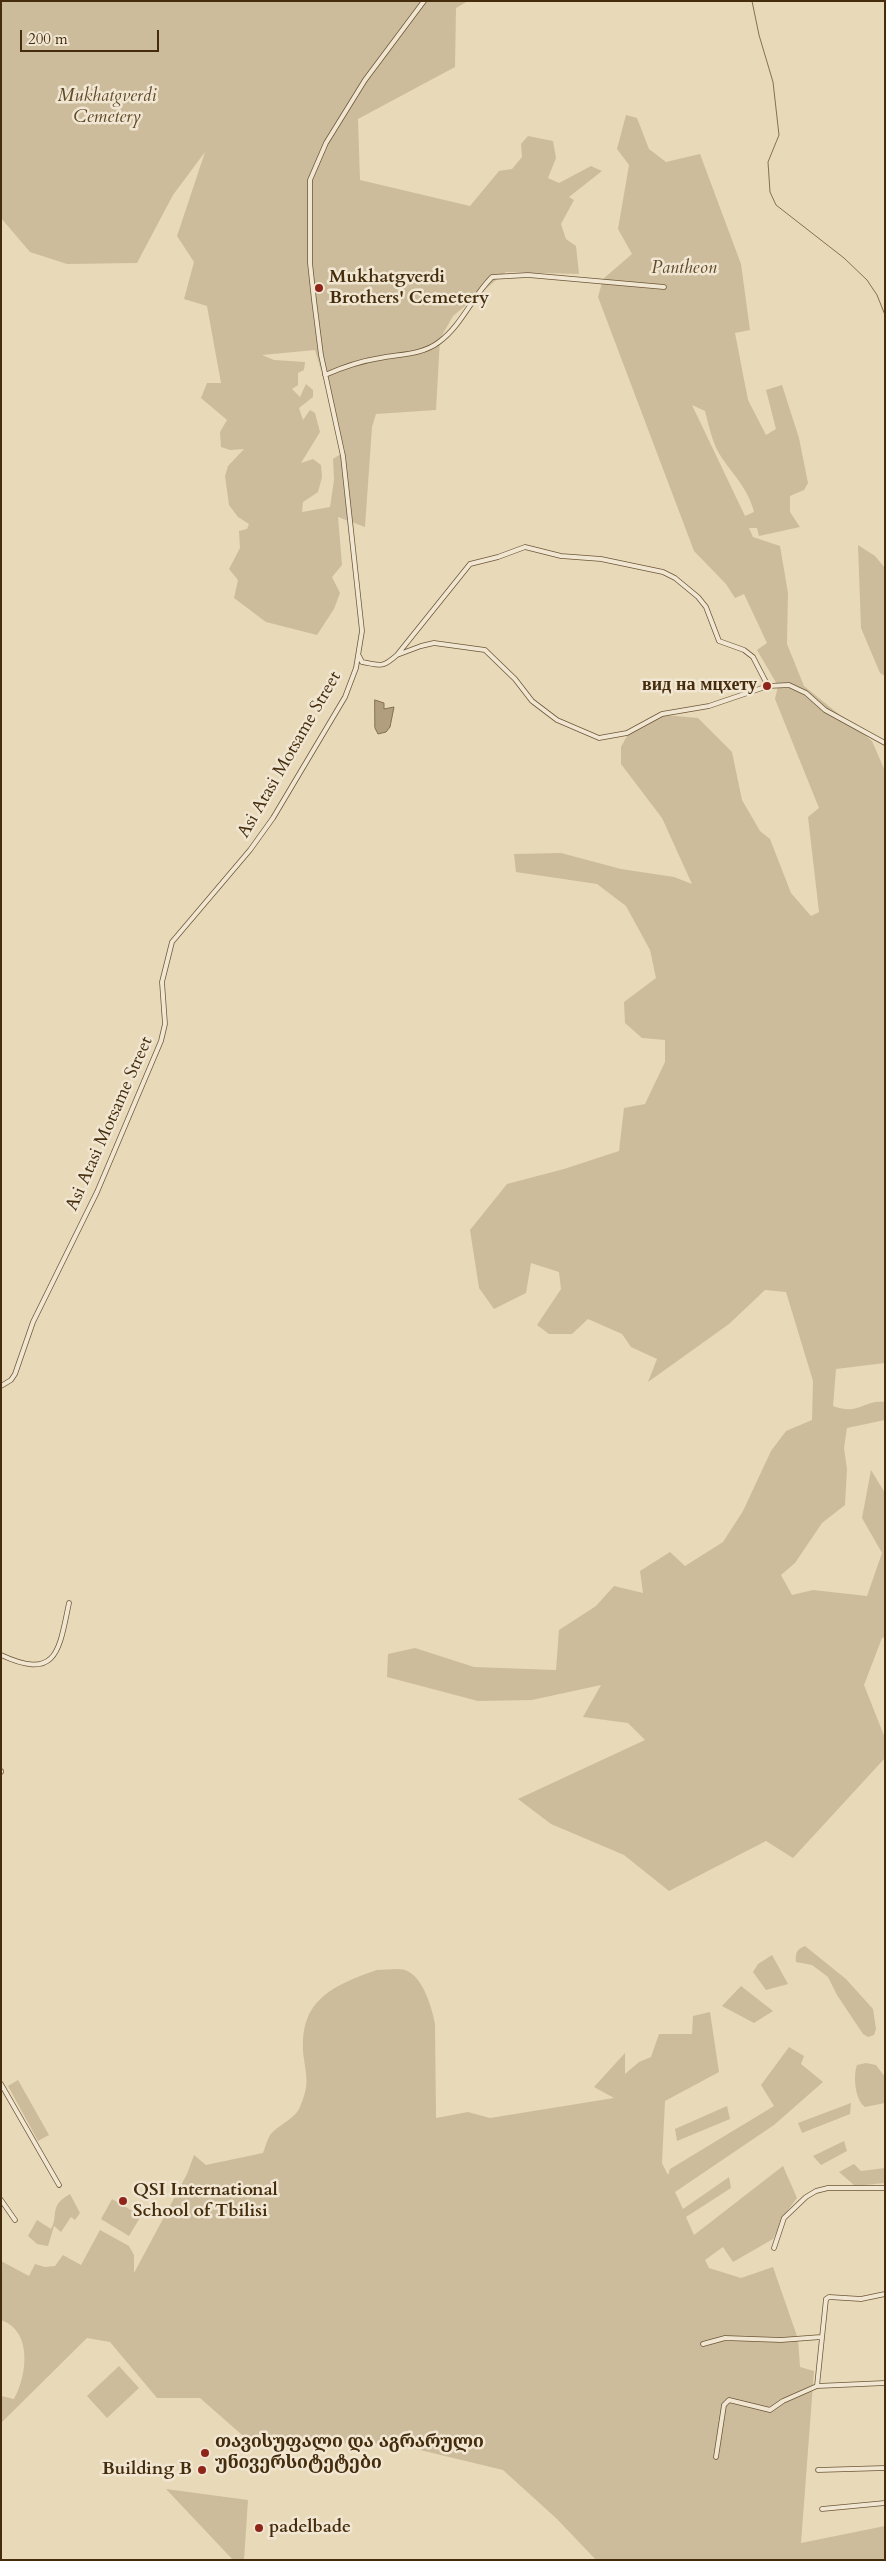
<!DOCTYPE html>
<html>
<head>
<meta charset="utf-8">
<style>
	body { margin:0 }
	#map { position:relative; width:886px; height:2561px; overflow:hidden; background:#e8d9b9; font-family:Cardo,serif }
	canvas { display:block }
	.frame { position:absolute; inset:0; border:2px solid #442c0c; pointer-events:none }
	.scale { position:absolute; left:20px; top:30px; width:139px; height:22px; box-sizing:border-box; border:2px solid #442c0c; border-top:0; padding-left:6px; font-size:15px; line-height:18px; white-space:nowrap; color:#442c0c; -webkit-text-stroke:4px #f0e6d2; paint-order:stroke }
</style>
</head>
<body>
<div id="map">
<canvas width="886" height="2561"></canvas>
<div class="frame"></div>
<div class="scale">200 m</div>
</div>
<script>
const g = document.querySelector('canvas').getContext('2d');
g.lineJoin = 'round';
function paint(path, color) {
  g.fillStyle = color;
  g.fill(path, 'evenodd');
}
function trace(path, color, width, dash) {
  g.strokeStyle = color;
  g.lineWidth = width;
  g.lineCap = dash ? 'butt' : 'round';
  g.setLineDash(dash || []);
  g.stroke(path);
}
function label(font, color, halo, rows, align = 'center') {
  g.font = font + ' Cardo,"Noto Serif Georgian",serif';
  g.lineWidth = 5;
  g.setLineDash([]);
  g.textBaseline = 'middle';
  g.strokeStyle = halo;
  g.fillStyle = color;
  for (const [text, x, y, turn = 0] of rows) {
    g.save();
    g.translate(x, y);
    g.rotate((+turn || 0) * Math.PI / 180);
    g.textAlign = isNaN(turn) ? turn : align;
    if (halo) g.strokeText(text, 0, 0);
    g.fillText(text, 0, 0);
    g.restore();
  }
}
paint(new Path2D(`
	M1,1H468L456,8L455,67L358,119L360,180L470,206L499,171L512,169L522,157L521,144L528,136L553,141L556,158L548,178L559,183L591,166L602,171L569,197L574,200L561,224L566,239L576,246L579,274L506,272L453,316L440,339L436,410L376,414L372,427L365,527L338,517L342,565L332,577L340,593L334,609L317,635L266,622L234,598L238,580L229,569L240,548L239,531L247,529L249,524L238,517L229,505L225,476L228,466L244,449L230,450L221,447L220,432L227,420L201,398L207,383H221L207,306L184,299L194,262L177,236L205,152L173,195L137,263L67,264L30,252L1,218ZM315,350L345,451L333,459L334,480L330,507L302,512L303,502L318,492L322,477L321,465L313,459L301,463L320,432L315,413L310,410L303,420L299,408L313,397V390L306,384L300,397L292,389L298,385V373L304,370L305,362L274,360L262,355Z
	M626,115L637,118L649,149L666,162L700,154L741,264L750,330L735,333L748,400L766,435L776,429L766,390L782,385L799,438L808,483L804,490L790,496V512L800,527L759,536L757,528H749L753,537L780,546L788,593L787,644L804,686L872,741L885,771V1363L836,1369L833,1406C860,1416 863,1399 885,1402V1420L847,1428L844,1448L847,1469L845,1505L822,1523L795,1563L781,1575L792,1595L813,1590L867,1596L882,1553L862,1518L871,1470L885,1493V1637L882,1638L864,1685L885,1738V1758L793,1858L766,1841L669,1891L624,1855L551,1824L518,1799L645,1740L628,1723L583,1717L601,1685L532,1700L478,1701L387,1677L388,1654L415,1648L474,1667L556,1670L559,1630L596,1606L614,1586L643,1593L640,1571L670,1552L685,1566L723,1542L743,1511L771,1451L786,1431L812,1420L813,1381L786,1292L765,1290L729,1324L648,1382L657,1359L631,1347L622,1334L588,1319L572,1334H549L537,1325L561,1289L559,1272L531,1263L526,1293L494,1309L479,1288L470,1230L507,1184L564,1169L619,1151L624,1108L645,1104L665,1062V1040L642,1038L625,1023L624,1002L656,978L650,950L626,906L597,884L516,872L514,854L561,853L621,869L674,877L692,884L662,818L621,764V747L627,736L640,723L665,715L698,718L732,752L742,800L760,831L770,839L791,893L811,916L819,912L808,817L819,808L775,699L778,686L757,650L767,643L744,594L735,598L726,584L694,551L598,297L603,279L632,254L618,229L629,165L617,149ZM692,405L705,411C709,426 712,442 720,455C733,475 748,488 754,512L745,516Z
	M858,545L875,556L885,568V676L880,673L861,628Z
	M805,1946L846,1979L873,2009L876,2029L874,2035L868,2037L863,2034L837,1995L828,1977L812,1965L796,1962C795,1953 797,1949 805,1946Z
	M772,1955L788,1984L766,1990L753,1972L758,1964Z
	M377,1970C386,1970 397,1968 405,1970C423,1976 432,2008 435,2024L436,2118L468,2112L490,2118L614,2098L594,2087L625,2053V2074L639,2062L651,2057L659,2034H692L693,2016L710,2012L719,2072L665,2101L662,2163L668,2175L670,2169L774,2106L761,2085L789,2047L804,2056L801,2064L823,2082L774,2125L675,2192L683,2209L729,2177L731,2188L686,2217L694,2235L783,2166L797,2198L788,2210L773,2239L733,2262L723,2247L705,2260L709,2268L741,2278L773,2267L798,2339L800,2367L814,2371L801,2543L885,2526V2560H596L557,2519L503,2470L395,2444L250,2442L200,2398H157L110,2342L87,2338L1,2423V2396L14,2399C27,2376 33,2331 1,2320V2261L29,2276L35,2264L45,2267L55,2266L63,2255L81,2265L100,2230L129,2246L134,2255V2273L187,2174L194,2155L206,2165L263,2153C265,2148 267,2140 270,2135C278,2125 295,2119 300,2107C309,2085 307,2081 304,2059C297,2002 330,1986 377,1970Z
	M741,1986L773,2011L754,2023L722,2006Z
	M866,2063L876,2065L885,2077V2103L865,2107C855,2100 853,2076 857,2065Z
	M18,2080L49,2135L38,2141L8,2086Z
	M851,2103L850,2114L802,2133L798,2123Z
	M727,2106L730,2119L677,2141L675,2129Z
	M844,2141L847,2151L821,2165L813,2156Z
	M854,2164L861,2171L885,2168V2183L855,2186L839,2172Z
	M70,2194L80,2213L75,2220L71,2217L61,2232L54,2226L48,2246L37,2244L28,2236L37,2220L51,2229C59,2216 48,2206 70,2194Z
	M112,2199L141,2216L129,2236L101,2219Z
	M119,2366L139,2388L107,2418L87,2396Z
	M166,2489L248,2500L244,2560H233Z`), '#ccbc9c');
const water = new Path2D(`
	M375,700L384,703V709L394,707L390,727L386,732L378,734L375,728Z`);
paint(water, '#b09e7e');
trace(water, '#857050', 1);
trace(new Path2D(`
	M752,1L759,35L773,82L779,135L768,162L770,192L776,205L844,258L867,280L877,295L885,315`), '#857050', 1);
const minor = new Path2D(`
	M325,375C343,367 361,361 380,358C400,354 422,355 439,342C462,325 472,297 492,277L528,275L664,287
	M397,655L421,646L434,643L485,650L515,679L532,701L557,720L599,738L627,733L662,714L709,706L768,686L789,685L806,693L825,710L885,743
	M359,656L362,662C381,665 381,669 397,655L470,564L498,557L525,547L561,556L601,559L663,572L675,578L698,597L706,607L719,641L744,650L753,657L768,686
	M1,1386L11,1380L15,1374L33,1322L97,1192L161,1041L165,1024L162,982L172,942L250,850L273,818L345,697L356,668L362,631L343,456L321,355L314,300L310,263V180L326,143L365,80L424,1
	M1,1655C57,1681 59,1651 69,1603
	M1,1771V1772
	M1,2084L59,2185
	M1,2200L15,2220
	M774,2248L784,2218L806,2197L816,2191L828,2188H885
	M703,2344L725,2338L781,2340L821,2337
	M817,2386L826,2299L829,2297L861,2299L885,2294
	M716,2457L724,2405L729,2400L770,2410L783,2401L817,2386L885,2383
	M818,2470L885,2468
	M822,2509L885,2503`);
trace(minor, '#6d5737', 5.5);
trace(minor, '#f0e6d2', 4);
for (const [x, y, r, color] of [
	[319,288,5,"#8f2418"],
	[767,686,5,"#8f2418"],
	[123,2201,5,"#8f2418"],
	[205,2453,5,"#8f2418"],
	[202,2470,5,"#8f2418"],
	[259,2528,5,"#8f2418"]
]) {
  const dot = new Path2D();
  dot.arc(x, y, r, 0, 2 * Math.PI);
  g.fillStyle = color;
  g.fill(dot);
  trace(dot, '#f0e6d2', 2);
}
label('italic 18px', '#5f4929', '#f0e6d2', [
	["Mukhatgverdi",107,97],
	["Cemetery",107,118],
	["Pantheon",684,269]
]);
label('bold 18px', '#442c0c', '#f0e6d2', [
	["Mukhatgverdi",329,278],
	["Brothers' Cemetery",329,299],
	["вид на мцхету",757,686,"right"],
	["QSI International",133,2191],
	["School of Tbilisi",133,2212],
	["თავისუფალი და აგრარული",215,2443],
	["უნივერსიტეტები",215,2464],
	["Building B",192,2470,"right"],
	["padelbade",269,2528]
], 'left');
label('18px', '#442c0c', '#f0e6d2', [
	["Asi Atasi Motsame Street",290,755,-60],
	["Asi Atasi Motsame Street",110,1124,-66]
]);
</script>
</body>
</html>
